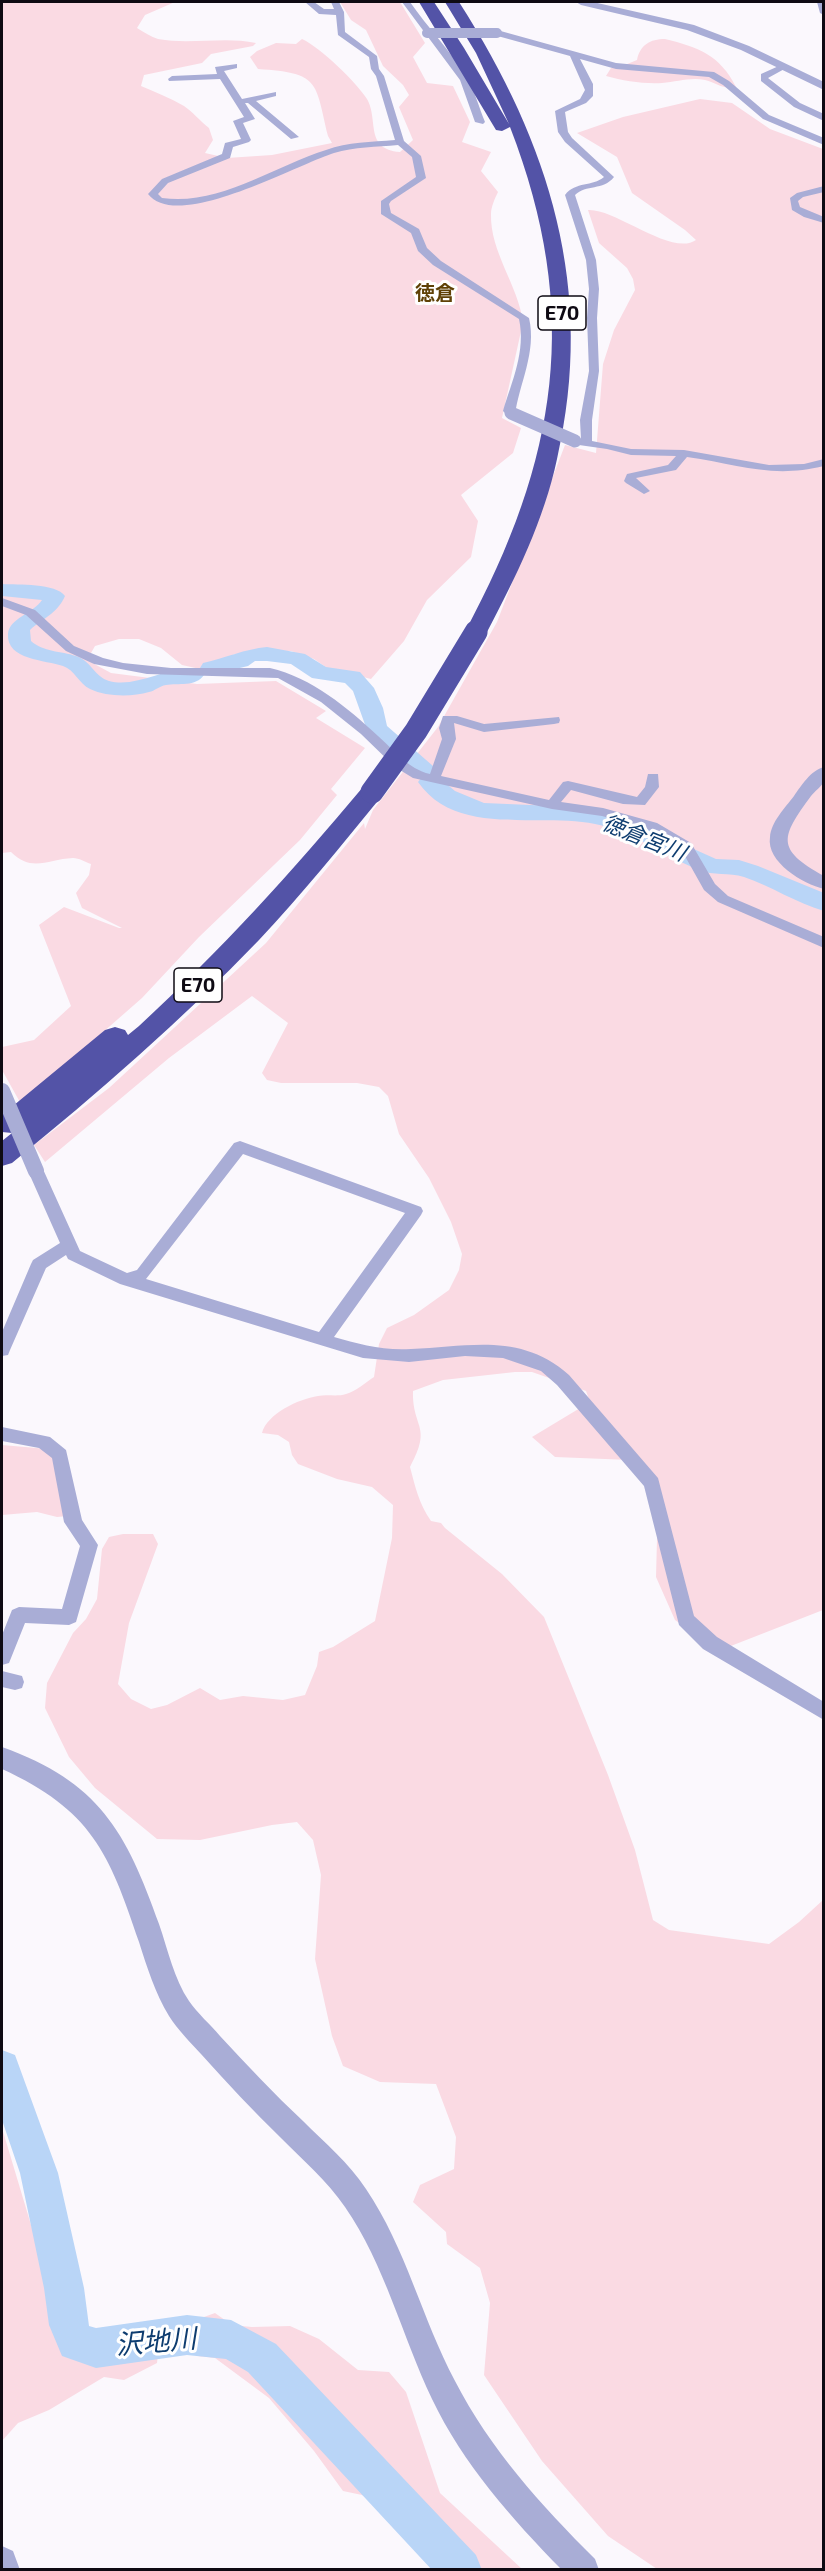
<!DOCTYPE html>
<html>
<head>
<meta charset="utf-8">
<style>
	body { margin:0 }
	#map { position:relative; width:825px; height:2571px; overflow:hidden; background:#fbf8fd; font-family:"Exo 2",sans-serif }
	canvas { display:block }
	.frame { position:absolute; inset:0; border:3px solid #0e0a13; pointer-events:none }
</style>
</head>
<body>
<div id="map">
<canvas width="825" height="2571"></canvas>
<div class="frame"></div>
</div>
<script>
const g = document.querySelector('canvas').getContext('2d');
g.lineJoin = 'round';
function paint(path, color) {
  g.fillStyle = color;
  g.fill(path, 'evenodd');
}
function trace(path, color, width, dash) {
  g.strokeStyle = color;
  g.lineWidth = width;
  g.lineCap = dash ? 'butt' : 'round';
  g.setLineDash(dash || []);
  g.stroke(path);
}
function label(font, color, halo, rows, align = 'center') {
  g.font = font + ' "Exo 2","Noto Sans JP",sans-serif';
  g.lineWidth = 6;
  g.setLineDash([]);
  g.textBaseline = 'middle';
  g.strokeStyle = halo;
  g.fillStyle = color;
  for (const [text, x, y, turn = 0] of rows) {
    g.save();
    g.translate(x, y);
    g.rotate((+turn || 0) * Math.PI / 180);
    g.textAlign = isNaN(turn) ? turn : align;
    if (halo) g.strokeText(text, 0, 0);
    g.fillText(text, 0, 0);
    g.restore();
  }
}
paint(new Path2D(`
	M2,2H175L145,15L137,28C144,32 151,37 158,39C191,45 224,36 256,43L253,46L211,54L202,63L144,75L141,86C155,92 170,98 184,106C193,112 200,121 209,128L213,140L205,153L227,158L272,155L332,143L328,136C315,81 320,73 258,69L250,57L257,51L276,43L296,44L302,39C320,47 357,83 367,99C379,120 364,149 400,152L413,140L399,107L409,95L403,85L383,66L366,30L351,20L340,2H400L425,43L413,57L427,83L453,86L470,122L462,142L491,152L481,171L498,192C495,198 491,207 491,214C490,252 518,285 523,322L502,418L521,428L513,453L461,495L478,521L471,557L427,600L404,641L371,679L327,668L314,659L291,651L235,654L200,669L182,665L161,648L139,639H119L95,646L87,660L111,673L197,684L276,681L326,711L316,718L365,748L331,789L337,795L300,840L199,937L142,998L21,1104L2,1070V1047L34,1040L71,1006L39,925L64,907L119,928H122L82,908L76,893L89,875L91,864C85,862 79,858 73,858C48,859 32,873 11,852L2,853Z
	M665,39C698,47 720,55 736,87C723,90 717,83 705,80C690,77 677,82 662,83C643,84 624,81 606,76L611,68L620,67L637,60C640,45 650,39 665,39Z
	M700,99L732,103L770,129L823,149V1610L718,1651L675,1620L656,1577L658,1502L630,1460L555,1457L532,1437L590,1402L586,1391L532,1372H515L443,1380L413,1391C412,1429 433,1425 410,1467C415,1486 419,1504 431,1521L441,1523L445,1528L502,1574L544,1617L608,1775L635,1850L653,1920L669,1930L769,1944L799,1922L823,1900V2569H657L608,2536L542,2461L484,2375L490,2303L480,2268L447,2244L446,2232L413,2202L420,2185L454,2169L456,2137L436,2084L380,2082L343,2066L332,2036L315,1959L321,1875L313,1840L297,1822L272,1825L200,1840L157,1839L95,1788L69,1757L45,1708L47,1683L73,1633L86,1619L97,1599L102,1549L109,1537L123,1534H153L158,1544L129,1623L118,1684L131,1699L151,1709L167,1705L200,1688L220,1700L243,1696L283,1700L305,1695L317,1666L319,1652L333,1647L375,1621L392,1538L393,1505L372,1487L337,1479L298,1464L292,1455L289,1442L278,1435L262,1433C267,1414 298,1399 318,1396C327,1394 337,1397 346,1394C356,1391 365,1383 374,1377L379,1344L387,1328L414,1315L449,1290L459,1270L462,1254L451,1222L429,1178L399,1134L388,1096L379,1087L357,1083H281L267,1080L262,1073L288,1023L252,996L169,1058L45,1162L34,1145L109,1088L266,943L364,823L365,829L373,810L438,727L497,622L565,445L596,453L603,364L614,330L635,290L633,279L627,268L599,243L588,210C615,208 672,257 696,240L685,230L632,193L617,157L577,133L623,117Z
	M2,1445L48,1449L61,1461L68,1516L57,1517L37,1512L2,1515Z
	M2,2128L46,2275L57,2339L81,2360L112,2356L158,2354L157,2363L124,2380L104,2377L49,2410L18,2423L2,2441Z
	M215,2313L232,2325L252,2327L290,2326L319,2339L358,2370L389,2372L406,2392L440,2493L522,2569H468L426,2546L391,2511L362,2495L343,2491L314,2451L269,2398L215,2358L197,2356L183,2350L179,2326Z`), '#fadae3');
paint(new Path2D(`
	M2,584C18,585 56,583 65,596C57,614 43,618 30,630L31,641C43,652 61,651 76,656C90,660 95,677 109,681C139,689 169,663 201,670L204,675C196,687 178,683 166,685C159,686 155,691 149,692C132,697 107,697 90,689C79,684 75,670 63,666C46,660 6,660 8,634C9,618 34,613 42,600L2,596Z
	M267,647L305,654L326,667L360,672L374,688L383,708L387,726L433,766L436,771L433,776L438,777L455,791L484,803L577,807L620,816L716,859L739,860L758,866L824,893V911C796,903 771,886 744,877C729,872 713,876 699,870C664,856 632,831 595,824C539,812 457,838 418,782L422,777L417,776L368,733L353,691L345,683L312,678L291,664L267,661H255L248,666L211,675L203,673L200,668L203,663C225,658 245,649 267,647Z
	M2,2050L15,2055L58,2173L84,2288L89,2326L96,2328L187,2315L231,2320L276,2344L476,2555L482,2570H432L248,2372L226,2359L187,2355L96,2368L62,2356L49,2325L44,2288L20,2173L2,2120Z`), '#b9d5f7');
paint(new Path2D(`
	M305,2H314L324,9H334L331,2H339L344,12L345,32L377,56L379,69L384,76L404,141L421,156L426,178L391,201L389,204L391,213L419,229L427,248L441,261L529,318C537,352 519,384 515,415H507L503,411C512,381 526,351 519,319L433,265L418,251L411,233L381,214V201L416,177L412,157L398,145C377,147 354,147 334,153C296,165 177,232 148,194L162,179L222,154L225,143L241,139L233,121L244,117L220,79L169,81L168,79L172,76L217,74L215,67L237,64V68L224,71L242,99L276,92V96L256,101L299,137L291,139L248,103H245L255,119L243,123L251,140L249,142L233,147L230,158L168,183L158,194L162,198C220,206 272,167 326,150C348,142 371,142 395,140L376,76L371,69L369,57L338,35L336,15L319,14Z
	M402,2H410C428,28 450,50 467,78C475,91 479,108 485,122L483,124L475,122L460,80Z
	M817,2H824V15L820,13Z
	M497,30L616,63L714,72L729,81L769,115L824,138V145L763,119L723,85L709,77L616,69L580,59L593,84V96L586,103L565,112L568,132L572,138L614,177C603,191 586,184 575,195L596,260L599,289L597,318L599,371L592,420V441L631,449L684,450L769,465L804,464L824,459V466C771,479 738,464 687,457L676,470L636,478L650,491L644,494L626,483L624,481L627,474L668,465L676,456L631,455L607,449L572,444V440L581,439L580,420L589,371L587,318L589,289L586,260L565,195C576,181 592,187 604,177L565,142L558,132L555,111L580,99L585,90L570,56L494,35L493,33Z
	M781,65L788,67L768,78L800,103L824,114V121L794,107L761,81V74Z
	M824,186V192L803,197L798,201L800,207L824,217V223L804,217L792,210L790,198L797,193Z
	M2,598L35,610L74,646L103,658L123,663L171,668H270C312,678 347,707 378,736C394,750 408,769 430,774L442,739L439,728L443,716H457L484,724L559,717L560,720L559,723L554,724L484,732L454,723L456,739L441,776L549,800L563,782L568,781L637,797L645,787L648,774H658L659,787L645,805L623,804L571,790L561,802L603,808L657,823L691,843L715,884L728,896L824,937V948L718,902L704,890L681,849L647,829L602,816L552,809L413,778L395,767L361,734L321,702L278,678L147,674L94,664L66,651L26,615L2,606Z
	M240,1141L421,1207L423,1211L421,1215L334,1337C358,1344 384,1351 411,1349C469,1347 520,1332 569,1375L658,1478L694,1616L717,1637L824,1702V1720L703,1649L679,1625L644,1486L557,1385L541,1371L503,1358L465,1356L409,1362L363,1358L120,1284L68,1259L66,1255L46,1268L10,1350L8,1355L2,1356V1332L31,1264L33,1260L60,1243L28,1171L30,1167H42L80,1251L127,1273L137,1270L234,1143ZM243,1154L405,1213L319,1332L146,1279Z
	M2,1427L50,1437L66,1450L82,1520L98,1545L76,1622L69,1625L25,1623L9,1663L2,1665V1635L12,1610L19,1607L62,1609L80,1546L64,1522L52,1458L39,1448L2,1441Z
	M2,1671L22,1676L24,1682L22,1688L15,1690L2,1687Z`), '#a9add6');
paint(new Path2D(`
	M576,2H593L694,25L749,46L824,82V90L741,50L687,30L581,5Z
	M824,767C824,771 825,778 824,781C822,786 814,792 811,796C781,837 775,849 824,876V889C803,884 766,862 770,837C771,822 785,808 794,796C801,786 811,770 824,767Z
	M2,1747C99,1782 126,1831 159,1924C168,1950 174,1979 189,2001C198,2014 210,2024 220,2036C247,2065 274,2094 303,2121C325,2143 349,2163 366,2189C406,2248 422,2319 455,2381C490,2449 541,2505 595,2559L599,2570H562C512,2519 463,2464 432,2399C402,2336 385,2265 345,2207C327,2181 303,2160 281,2138C253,2111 227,2083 201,2054C190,2042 178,2030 169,2016C155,1993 147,1967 139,1942C109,1852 91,1810 2,1769Z
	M2,2546L13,2551L20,2570H2Z`), '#a9add6');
paint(new Path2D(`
	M419,2H434L464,48L509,124L476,53L445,2H459C550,144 596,290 557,459C544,520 516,577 487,632L484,637L476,639L468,637L465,632C558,459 582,313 510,127L502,131L496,130Z
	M372,785L381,787L384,792L381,797C341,846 302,894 259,940C182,1020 98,1093 12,1163L2,1166V1141L12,1133L2,1132V1115L105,1030L115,1027L125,1030L128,1035L139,1026C221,950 292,872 363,787Z`), '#5353a7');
trace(new Path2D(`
	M427,33H497
	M511,413L514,415`), '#a9add6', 10);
trace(new Path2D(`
	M511,413L575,441`), '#a9add6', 13);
trace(new Path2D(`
	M2,1091L36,1171`), '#a9add6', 16);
trace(new Path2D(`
	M372,792L416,731L476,632`), '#5353a7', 23);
label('bold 20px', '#5f4106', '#fff', [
	["徳倉",435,293]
]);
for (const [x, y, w] of [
	[562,313,48],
	[198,985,48]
]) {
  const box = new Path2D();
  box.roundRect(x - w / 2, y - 17, w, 34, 4.5);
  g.fillStyle = '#fff';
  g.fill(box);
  trace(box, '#0e0a13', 1.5);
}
label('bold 20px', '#0e0a13', null, [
	["E70",562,313],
	["E70",198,985]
]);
label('italic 22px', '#0e3d70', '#fff', [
	["徳倉宮川",644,838,22]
]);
label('italic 27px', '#0e3d70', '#fff', [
	["沢地川",156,2342,-5]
]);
</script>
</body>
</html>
